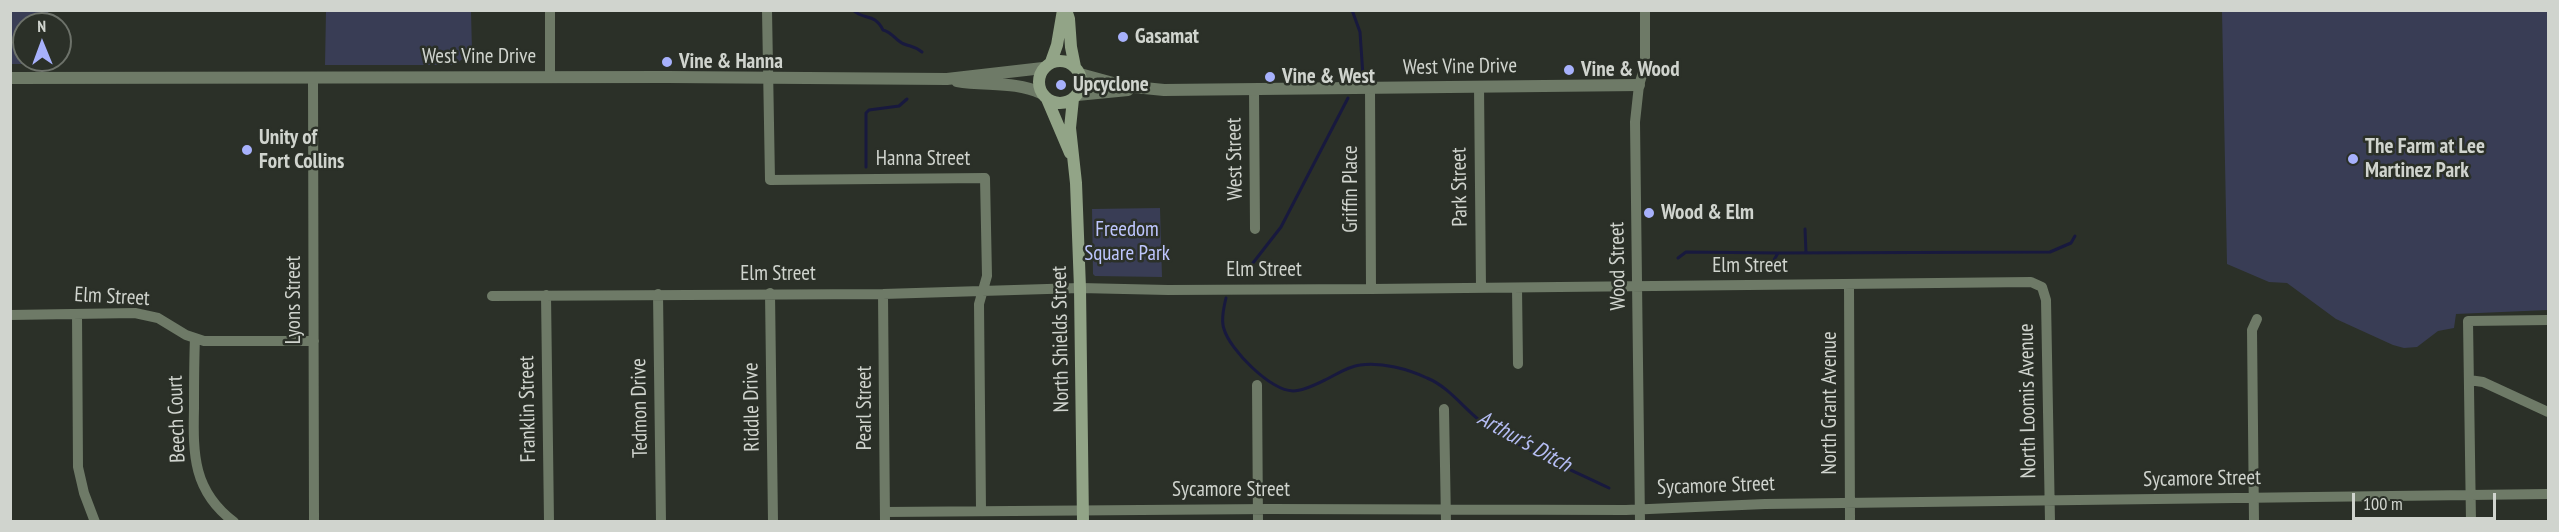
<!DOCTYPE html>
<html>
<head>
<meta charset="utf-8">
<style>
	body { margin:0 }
	#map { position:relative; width:2559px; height:532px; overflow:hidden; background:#2b3028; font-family:"PT Sans Narrow",sans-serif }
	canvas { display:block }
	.frame { position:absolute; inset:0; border:12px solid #d0d4ce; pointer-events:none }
	.north { position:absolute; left:12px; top:12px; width:60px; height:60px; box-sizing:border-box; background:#2b3028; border:2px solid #6d726a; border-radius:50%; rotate:359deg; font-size:16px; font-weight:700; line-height:24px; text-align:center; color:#d0d4ce }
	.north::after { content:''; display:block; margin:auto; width:21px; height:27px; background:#a7b1fc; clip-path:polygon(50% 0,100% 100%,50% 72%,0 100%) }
	.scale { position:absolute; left:2352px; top:493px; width:144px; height:27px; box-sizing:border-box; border:3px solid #d0d4ce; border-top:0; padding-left:8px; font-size:18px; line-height:21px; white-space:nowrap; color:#d0d4ce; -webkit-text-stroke:4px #2b3028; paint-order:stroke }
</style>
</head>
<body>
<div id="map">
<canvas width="2559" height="532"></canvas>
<div class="frame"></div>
<div class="north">N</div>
<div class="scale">100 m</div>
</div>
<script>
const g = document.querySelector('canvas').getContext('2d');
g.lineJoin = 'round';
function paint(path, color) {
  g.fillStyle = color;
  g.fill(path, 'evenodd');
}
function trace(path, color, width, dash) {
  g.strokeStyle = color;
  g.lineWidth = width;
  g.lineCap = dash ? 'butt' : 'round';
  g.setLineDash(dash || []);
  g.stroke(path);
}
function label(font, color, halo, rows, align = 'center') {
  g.font = font + ' "PT Sans Narrow",sans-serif';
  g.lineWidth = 5;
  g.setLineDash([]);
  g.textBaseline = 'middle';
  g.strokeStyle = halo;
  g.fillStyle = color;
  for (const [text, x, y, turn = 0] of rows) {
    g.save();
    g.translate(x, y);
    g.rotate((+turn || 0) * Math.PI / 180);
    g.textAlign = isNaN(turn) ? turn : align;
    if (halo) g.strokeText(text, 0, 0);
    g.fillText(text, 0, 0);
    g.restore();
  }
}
paint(new Path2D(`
	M10,11H48V24H24V60H49V64H11Z
	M326,11H471L472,51L455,65H325Z
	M2222,11H2548V310L2456,314L2454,328L2438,331L2417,347L2404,348L2393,345L2336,319L2287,283L2269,282L2227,264Z
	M1160,208L1162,277L1095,276L1093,274L1092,209Z`), '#393d55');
trace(new Path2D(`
	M853,10C864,21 874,12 883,30C892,32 896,41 904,44C912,47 915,46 922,52
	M1352,10L1360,32L1363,76
	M866,167V113L869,110L899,106L907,99
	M1805,229L1806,253
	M1678,258L1686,252L1777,253
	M1774,260L1778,253L2050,252L2071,243L2075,236
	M1242,277L1281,227L1348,98
	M1226,298C1224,306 1221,321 1224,329C1230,350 1270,390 1293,391C1304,391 1317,384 1327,379C1337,374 1349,366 1360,365C1382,362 1408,369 1427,378C1452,388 1468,415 1491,429C1528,452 1570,469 1609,488`), '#18193e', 3);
trace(new Path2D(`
	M550,10V77
	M767,10L770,180L985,178L987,276L979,304L981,510
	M313,78L314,522
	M1479,86L1481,288
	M1370,88L1371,289
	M1254,89L1255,229
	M1849,285L1850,522
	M1517,288L1518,364
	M770,293L773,522
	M658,294L661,522
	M883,294L885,522
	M546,295L549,522
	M492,296L883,294L1080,288L1168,290L1371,289L2031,282L2042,287L2046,300L2050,522
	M77,314L78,467L84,493L95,522
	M10,315L135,313L158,318L186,335L204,341H314
	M195,338C194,362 194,385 194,408C193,455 193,491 234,522
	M2469,380L2483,382L2548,412
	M1257,385L1258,522
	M1444,409L1446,522
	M885,512L1269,509L1626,510L1765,504L2548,494
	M1640,522L1635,122L1639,85L1645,66V10
	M2254,522L2252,330L2257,319
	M2471,522L2468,321L2548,320`), '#6e7a67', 10);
trace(new Path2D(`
	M1080,74L1124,86L1164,90L1639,85
	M10,78L667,77L947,79L1043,68
	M957,81C986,86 1015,81 1041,93
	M1077,95L1128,90`), '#6e7a67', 12);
trace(new Path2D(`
	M1066,10L1069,19L1071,47L1075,67
	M1039 82a21 21 0 1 1 42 0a21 21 0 1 1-42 0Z
	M1051,62L1057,45L1063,10
	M1047,99L1070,153
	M1073,99L1070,128L1076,183L1080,288L1083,522`), '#92a487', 12);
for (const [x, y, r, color] of [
	[1123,37,6,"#a7b1fc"],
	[667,62,6,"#a7b1fc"],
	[1569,70,6,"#a7b1fc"],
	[1270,77,6,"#a7b1fc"],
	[1061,85,6,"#a7b1fc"],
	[247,150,6,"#a7b1fc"],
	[2353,159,6,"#a7b1fc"],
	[1649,213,6,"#a7b1fc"]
]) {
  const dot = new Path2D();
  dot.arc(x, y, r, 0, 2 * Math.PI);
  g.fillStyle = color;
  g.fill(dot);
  trace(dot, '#2b3028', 2);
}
label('bold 21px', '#d0d4ce', '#2b3028', [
	["Gasamat",1135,37],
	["Vine & Hanna",679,62],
	["Vine & Wood",1581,70],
	["Vine & West",1282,77],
	["Upcyclone",1073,85],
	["Unity of",259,138],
	["Fort Collins",259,162],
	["The Farm at Lee",2365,147],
	["Martinez Park",2365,171],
	["Wood & Elm",1661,213]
], 'left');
label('21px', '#d0d4ce', '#2b3028', [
	["West Vine Drive",479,57],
	["West Vine Drive",1460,67,-1],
	["Hanna Street",923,159],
	["West Street",1235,159,-91],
	["Park Street",1460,187,-91],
	["Griffin Place",1351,189,-90],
	["Wood Street",1618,266,-91],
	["Elm Street",1750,266],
	["Elm Street",1264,270],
	["Elm Street",778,274],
	["Elm Street",112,297,3],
	["Lyons Street",294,300,-90],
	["North Shields Street",1061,339,-91],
	["North Loomis Avenue",2028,401,-91],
	["North Grant Avenue",1830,403,-90],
	["Riddle Drive",752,407,-91],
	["Tedmon Drive",640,408,-91],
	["Pearl Street",865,408,-90],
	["Franklin Street",528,409,-91],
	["Beech Court",177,419,-92],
	["Sycamore Street",2202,479,-1],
	["Sycamore Street",1716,486,-2],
	["Sycamore Street",1231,490]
]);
label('21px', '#bec6fe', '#2b3028', [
	["Freedom",1127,230],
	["Square Park",1127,254]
]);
label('italic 22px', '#b5bdf4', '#2b3028', [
	["Arthur's Ditch",1524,442,29]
]);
</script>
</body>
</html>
